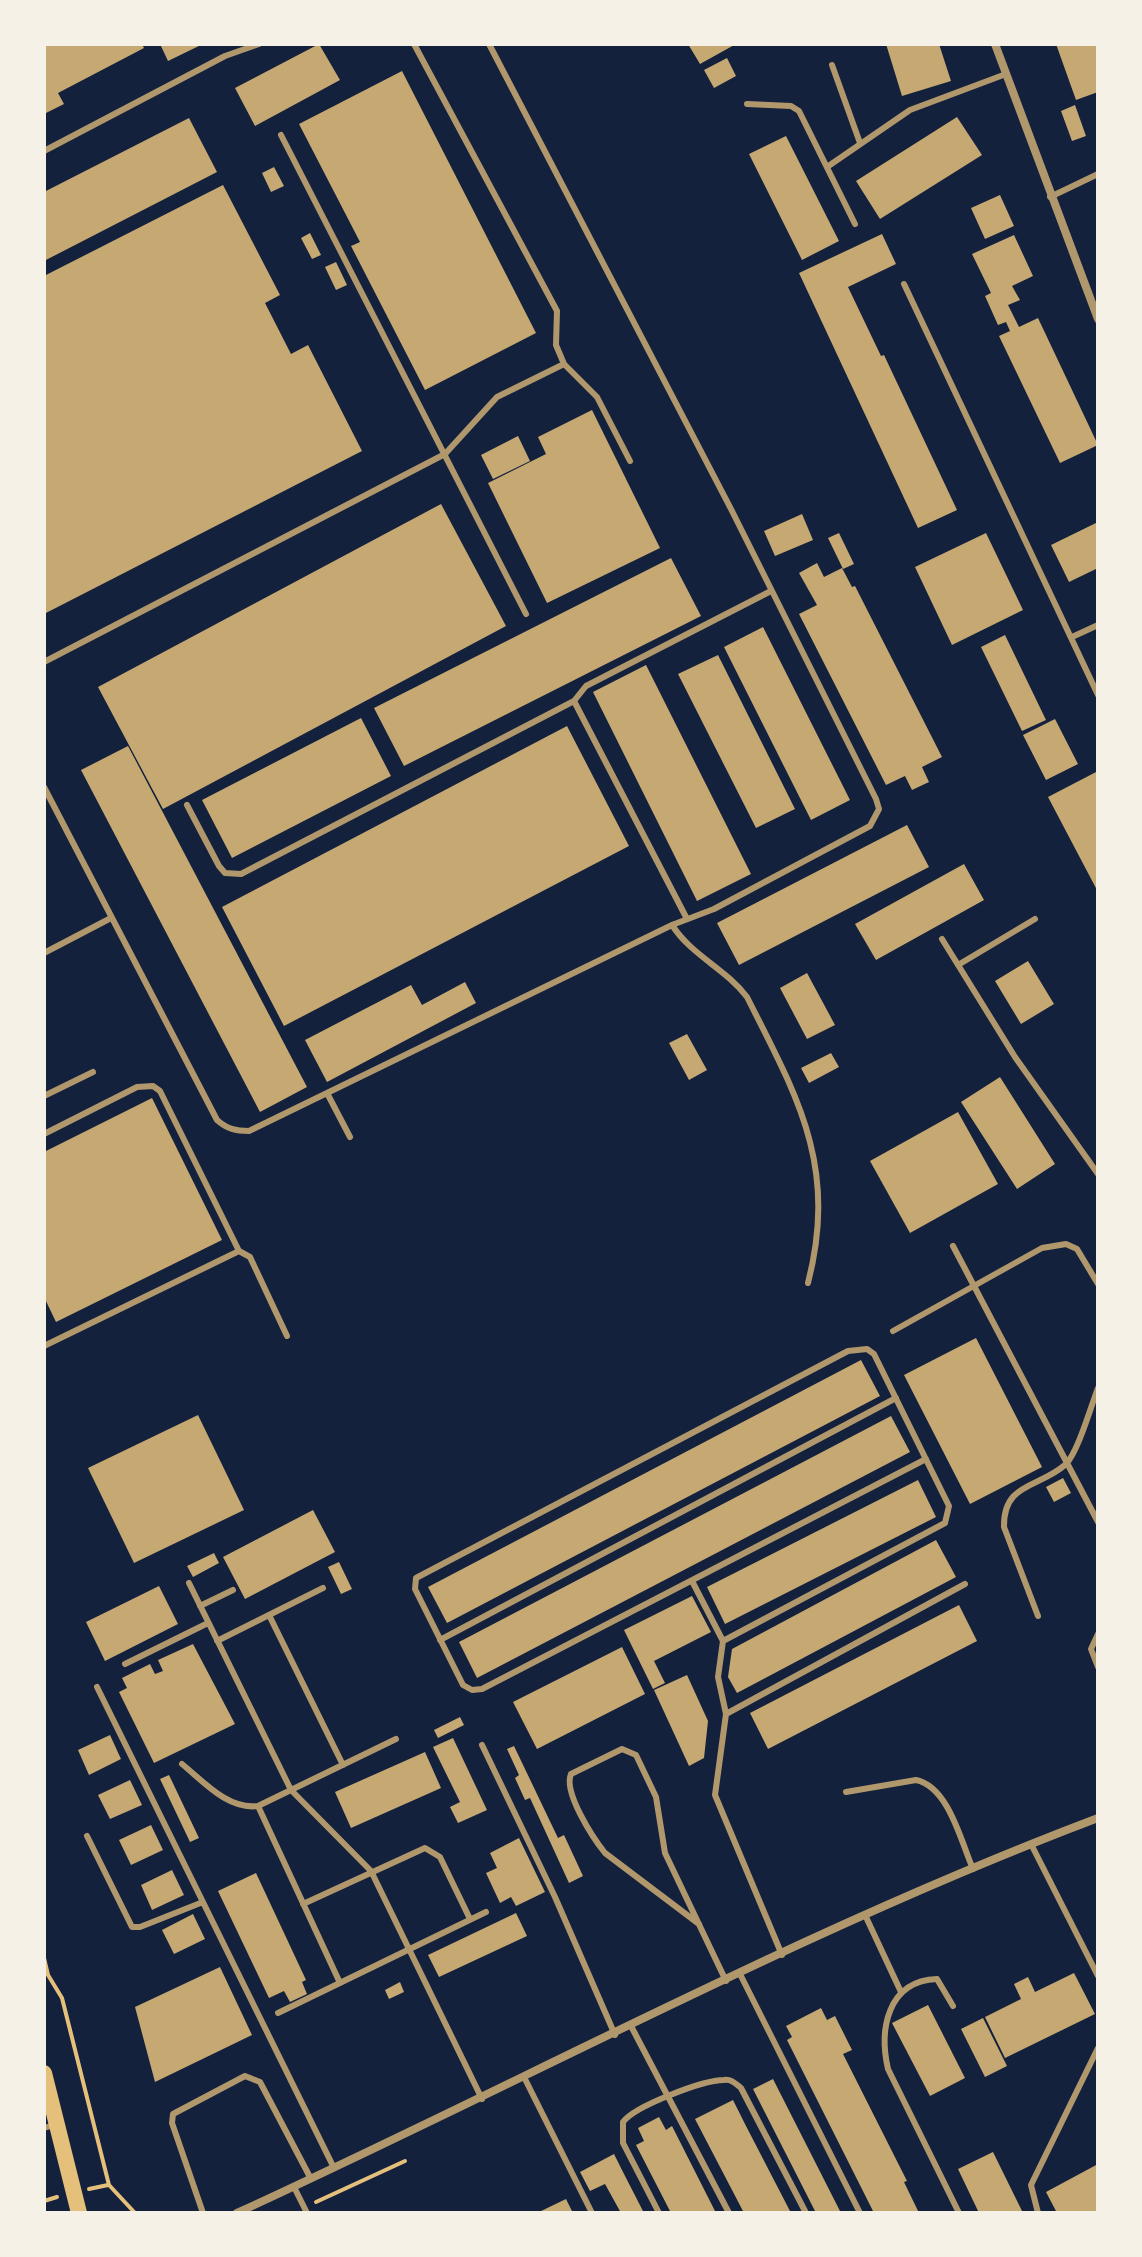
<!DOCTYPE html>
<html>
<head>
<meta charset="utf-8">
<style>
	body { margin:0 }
	#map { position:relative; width:1142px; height:2257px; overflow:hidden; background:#14213d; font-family:"DejaVu Sans",sans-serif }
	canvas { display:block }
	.frame { position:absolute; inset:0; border:46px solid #f6f1e7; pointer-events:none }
</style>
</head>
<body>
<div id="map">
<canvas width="1142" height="2257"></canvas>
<div class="frame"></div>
</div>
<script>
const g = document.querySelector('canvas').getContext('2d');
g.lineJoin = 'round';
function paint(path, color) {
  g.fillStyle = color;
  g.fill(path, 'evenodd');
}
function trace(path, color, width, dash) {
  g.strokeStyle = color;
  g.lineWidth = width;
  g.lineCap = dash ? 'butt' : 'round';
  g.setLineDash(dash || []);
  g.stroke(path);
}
paint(new Path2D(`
	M142,44L144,48L58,93L64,104L44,114V45Z
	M160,44H203L168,61Z
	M319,44L340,80L255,126L235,88Z
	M688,44H736L700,64Z
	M886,44H939L951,81L902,96Z
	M1056,44H1098V92L1076,100Z
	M727,58L736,76L714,88L704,70Z
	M402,71L536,333L425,390L351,246L360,242L299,124Z
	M1075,105L1086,136L1072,141L1061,111Z
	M957,117L982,155L880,219L856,181Z
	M189,118L217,172L44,261V192Z
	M786,136L839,241L802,260L749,154Z
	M274,167L284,186L271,192L262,173Z
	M223,185L280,295L265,303L291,354L308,345L362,451L44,614V276Z
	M1000,195L1014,226L985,239L971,208Z
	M310,233L321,255L312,259L301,238Z
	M882,234L896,264L848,287L881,356L884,355L957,510L918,528L799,273Z
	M1014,235L1033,276L1012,286L1020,300L1008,305L1019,327L1038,318L1098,445L1060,463L999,336L1010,331L1006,322L998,325L985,296L991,293L972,254Z
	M336,262L347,285L336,290L325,267Z
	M592,410L660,548L547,603L488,483L546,454L538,437Z
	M518,436L530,461L493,479L481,455Z
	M441,504L506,626L163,809L98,687Z
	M802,514L813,540L775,556L764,531Z
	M1098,522V568L1069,582L1051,545Z
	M839,533L854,564L843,569L828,538Z
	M986,533L1023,610L952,645L915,567Z
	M671,558L701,616L404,766L374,708Z
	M817,563L824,577L842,568L852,587L855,586L942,757L922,767L929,782L912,790L905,776L886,785L799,614L817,605L799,573Z
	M763,627L850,800L811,820L724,647Z
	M1005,635L1046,720L1022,731L981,647Z
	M718,655L795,809L756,828L678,674Z
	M646,665L751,874L697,901L593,692Z
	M361,718L391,776L232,858L202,800Z
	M1055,719L1078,764L1046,780L1023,735Z
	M567,726L629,846L284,1026L222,907Z
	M128,746L307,1087L260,1112L81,770Z
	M1098,771V892L1048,797Z
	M907,825L929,867L739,965L717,923Z
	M964,864L984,900L876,960L855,924Z
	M1028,961L1054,1004L1021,1024L995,981Z
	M807,973L835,1025L807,1039L780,988Z
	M465,982L476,1003L327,1082L305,1040L411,985L422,1005Z
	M687,1034L707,1070L689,1080L669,1043Z
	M831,1053L839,1067L809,1083L801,1068Z
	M1000,1077L1055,1164L1017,1189L961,1102Z
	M152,1098L222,1240L56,1322L44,1297V1152Z
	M958,1112L998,1184L910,1233L870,1161Z
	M976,1338L1042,1467L970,1504L904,1375Z
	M861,1360L880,1396L447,1623L428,1587Z
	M198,1415L244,1510L134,1563L88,1468Z
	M891,1416L910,1452L477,1678L459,1642Z
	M1063,1478L1071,1493L1054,1502L1046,1487Z
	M918,1480L936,1517L725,1624L707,1587Z
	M313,1510L335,1552L245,1599L223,1557Z
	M936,1540L956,1577L737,1693L728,1677L732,1649Z
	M214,1553L219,1563L193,1577L187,1566Z
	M339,1562L352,1589L341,1594L328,1567Z
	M159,1586L178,1624L105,1661L86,1622Z
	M692,1596L711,1632L654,1661L665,1683L653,1689L624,1630Z
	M959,1605L977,1641L768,1749L750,1713Z
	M193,1644L235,1724L154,1763L119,1692L127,1688L122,1678L150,1664L155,1674L163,1671L158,1660Z
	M622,1647L645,1694L537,1749L513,1702Z
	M687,1675L708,1721L704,1758L689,1766L654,1690Z
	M460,1717L464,1725L438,1738L434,1730Z
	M110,1735L121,1759L89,1775L78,1750Z
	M453,1738L487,1810L458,1823L450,1807L460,1802L433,1747Z
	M514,1746L558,1838L564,1835L583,1876L569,1883L530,1798L525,1800L515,1778L519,1775L507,1749Z
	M425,1752L441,1788L351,1828L335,1792Z
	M169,1775L199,1838L190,1842L160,1779Z
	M130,1780L142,1805L110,1819L98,1795Z
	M151,1825L163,1850L131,1865L119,1840Z
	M519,1838L545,1892L516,1906L511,1897L500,1903L486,1873L497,1868L490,1853Z
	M172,1870L184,1895L152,1910L141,1885Z
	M256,1873L306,1980L302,1982L307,1994L290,2002L284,1991L269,1998L218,1891Z
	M516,1913L527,1936L439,1977L428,1955Z
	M193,1914L205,1939L174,1954L162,1930Z
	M220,1967L252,2035L155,2082L135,2007Z
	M1074,1973L1095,2014L1005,2058L985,2017L1021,1999L1014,1984L1028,1977L1035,1992Z
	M400,1982L404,1992L389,1999L385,1990Z
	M928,2005L965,2078L930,2096L892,2023Z
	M821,2008L827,2020L835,2016L852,2050L843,2054L907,2181L904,2182L919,2213H874L787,2040L792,2037L786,2026Z
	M983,2018L1007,2066L985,2077L961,2029Z
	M773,2079L841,2213H816L753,2089Z
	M733,2100L745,2124L791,2213H744L695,2119Z
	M659,2117L666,2130L672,2126L716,2213H671L636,2145L644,2141L638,2128Z
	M993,2152L1023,2213H979L958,2169Z
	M614,2154L624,2174L644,2213H621L605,2184L590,2191L580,2172Z
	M1098,2164V2213H1057L1046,2192Z
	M566,2199L573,2213H537Z`), '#c6a872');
trace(new Path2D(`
	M44,1958L48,1975L62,1998L109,2185L135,2213
	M89,2189L108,2185
	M44,2201L57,2197
	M316,2202L405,2161`), '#e5c07b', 4);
trace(new Path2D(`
	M414,44L557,311L556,345L564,364
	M832,65L860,143
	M747,104L791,106L799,111L855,224
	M281,135L526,614
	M44,151L225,56L259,44
	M827,167L910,110L1006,74
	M1050,197L1098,174
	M904,284L1098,695
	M1072,637L1098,625
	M44,662L445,454L497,397L564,364L597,397L630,461
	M574,701L586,686L771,591
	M44,787L217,1120C227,1129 236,1131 249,1131L672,925L714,909L870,826L879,809L876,799L731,509L489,44
	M187,805L219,866L225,873L241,874L574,701L687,919
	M672,925C692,956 725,968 747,997C798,1098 838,1166 808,1283
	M942,939L1015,1057L1098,1174
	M44,953L111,918
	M958,965L1035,919
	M327,1093L350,1137
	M44,1096L93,1072
	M44,1134L137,1087L153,1086L160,1091L239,1251L250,1257L287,1336
	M953,1246L1098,1522
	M893,1331L1042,1248L1066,1244L1077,1249L1098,1284
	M44,1346L239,1251
	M692,1581L723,1641L718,1677L726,1714
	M189,1583L291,1790L371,1871L482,2099
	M200,1606L233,1590
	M269,1615L343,1765
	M1038,1616L1004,1527C1003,1482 1040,1488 1066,1464C1078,1452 1091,1406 1098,1388
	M1098,1634L1091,1649L1098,1667
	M440,1640L896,1398
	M217,1641L323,1588
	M723,1641L945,1523L949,1506L874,1354L867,1349L848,1351L416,1578L415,1589L463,1685L472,1690L482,1689L926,1459
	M125,1664L208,1623
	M97,1687L334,2168
	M482,1745L555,1897L615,2035
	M182,1764C204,1782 228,1810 258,1806L396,1739
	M846,1792L916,1780C949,1787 961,1842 973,1869
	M258,1806L340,1983
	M87,1836L132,1927H140L203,1902
	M1031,1844L1098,1976
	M303,1904L425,1848L440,1857L470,1919
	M866,1917L901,1992
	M699,1924L605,1853C593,1838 563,1792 571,1774L622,1749L636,1755L656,1797L665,1853L726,1981
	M782,1955L715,1795L726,1714L965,1584
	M740,1974L860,2213
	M953,2006L937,1979C887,1981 879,2030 888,2069L959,2213
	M278,2013L486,1912
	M631,2026L729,2213
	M525,2079L592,2213
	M44,2128L57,2124
	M294,2187L307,2213
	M203,2213L172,2123L173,2114L245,2076L260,2082L311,2179
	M659,2213L623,2143V2122C635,2106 703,2080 724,2080C731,2079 735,2083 741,2088L806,2213
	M1038,2213L1031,2185L1098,2048`), '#b1986c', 6);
trace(new Path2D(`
	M995,44L1098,319
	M237,2213C523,2082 804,1929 1098,1818`), '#b1986c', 8);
trace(new Path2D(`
	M44,2073L79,2213`), '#e5c07b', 16);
</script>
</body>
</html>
